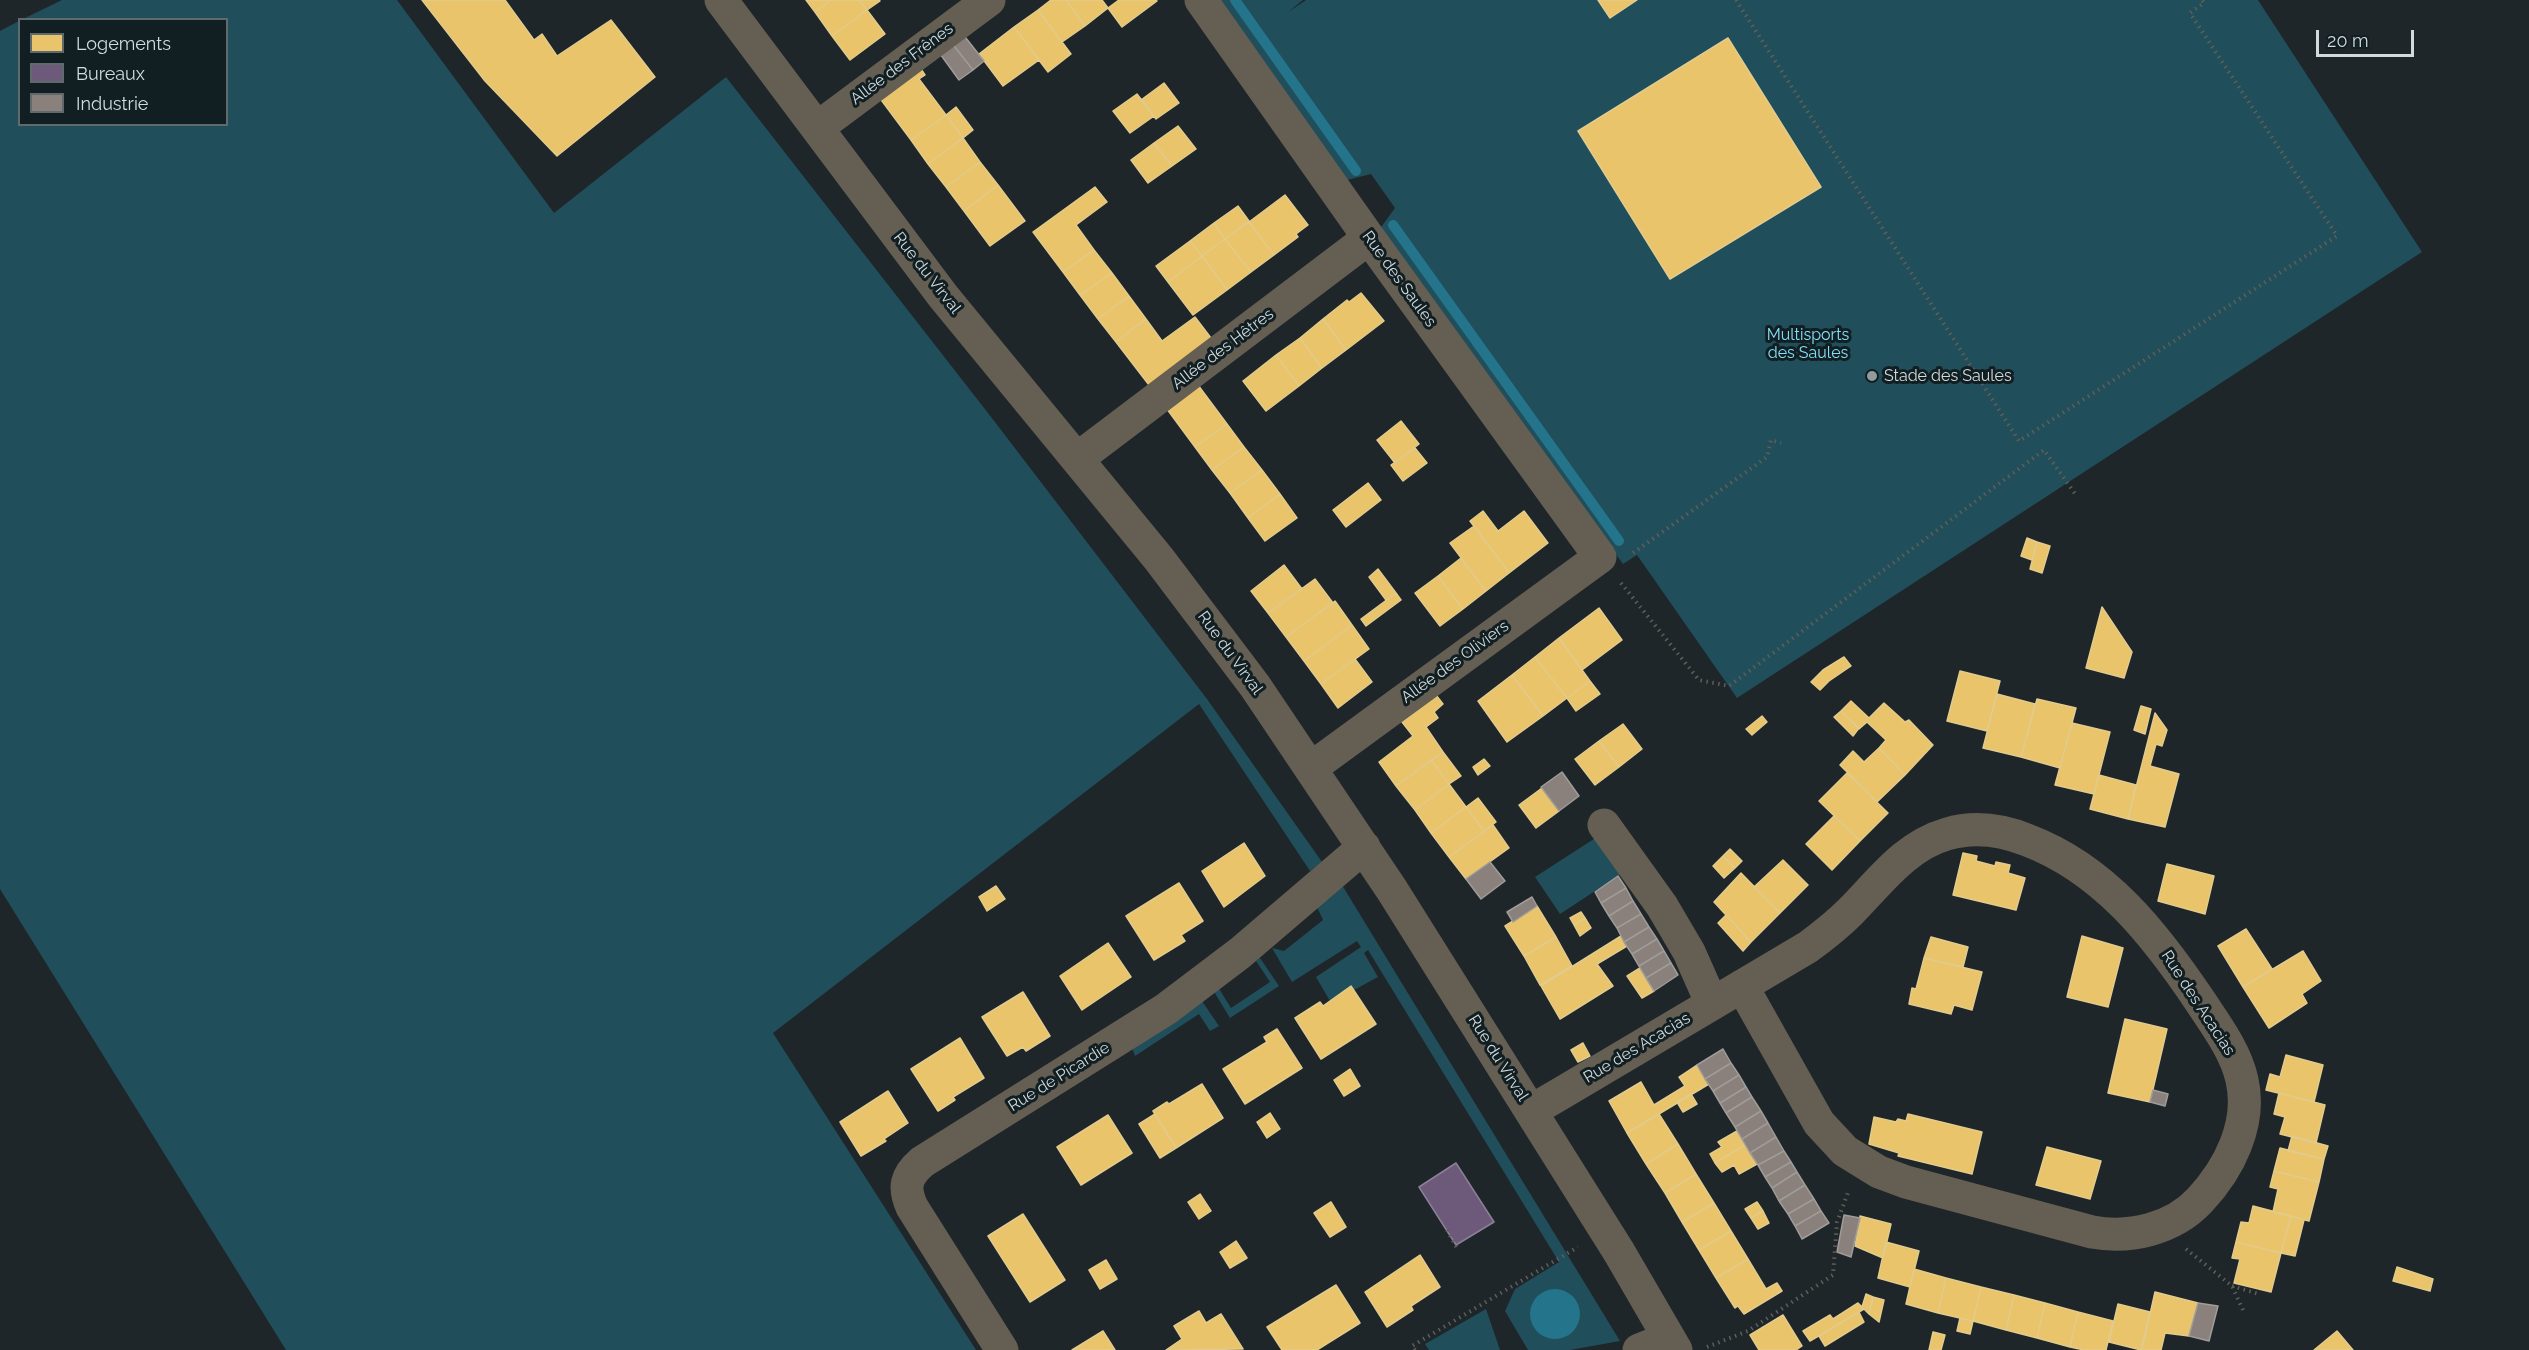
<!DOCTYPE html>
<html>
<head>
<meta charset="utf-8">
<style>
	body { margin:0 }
	#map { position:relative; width:2529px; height:1350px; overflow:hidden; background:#1e2629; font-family:Raleway,sans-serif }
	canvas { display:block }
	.legend { position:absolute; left:18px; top:18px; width:210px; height:108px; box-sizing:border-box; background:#111f23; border:2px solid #5e6a6d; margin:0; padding:8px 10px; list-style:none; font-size:18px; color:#d1dadd }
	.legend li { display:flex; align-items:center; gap:12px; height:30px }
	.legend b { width:30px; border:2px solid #5e6a6d }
	.scale { position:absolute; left:2316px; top:30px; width:98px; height:27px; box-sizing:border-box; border:3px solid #d1dadd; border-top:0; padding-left:8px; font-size:18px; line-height:21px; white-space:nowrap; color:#d1dadd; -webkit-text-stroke:4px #111f23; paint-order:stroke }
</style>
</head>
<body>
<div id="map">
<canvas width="2529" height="1350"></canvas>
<ul class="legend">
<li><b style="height:16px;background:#e9c46a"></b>Logements</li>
<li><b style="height:16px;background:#6d597a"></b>Bureaux</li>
<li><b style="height:16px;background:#8a817c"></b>Industrie</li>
</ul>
<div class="scale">20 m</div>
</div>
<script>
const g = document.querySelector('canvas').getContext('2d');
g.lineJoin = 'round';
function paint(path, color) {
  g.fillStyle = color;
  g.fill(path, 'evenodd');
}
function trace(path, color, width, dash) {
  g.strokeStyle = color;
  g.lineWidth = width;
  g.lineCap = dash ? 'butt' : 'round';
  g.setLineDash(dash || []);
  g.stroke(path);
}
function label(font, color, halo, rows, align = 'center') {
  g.font = font + ' Raleway,sans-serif';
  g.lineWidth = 6;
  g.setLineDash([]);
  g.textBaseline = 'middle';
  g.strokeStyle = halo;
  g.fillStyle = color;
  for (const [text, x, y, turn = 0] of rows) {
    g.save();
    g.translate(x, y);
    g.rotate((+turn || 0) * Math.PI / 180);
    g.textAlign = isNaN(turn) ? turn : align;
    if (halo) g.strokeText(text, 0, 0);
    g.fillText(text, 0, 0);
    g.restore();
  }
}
paint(new Path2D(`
	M62,0H397L554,213L726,77L988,413L1207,699L1322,862L1310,871L1199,704L773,1033L976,1350H286L0,889V31L19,21L20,124H226V20L23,19Z
	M1218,0H1303L1288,12L1306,0H2258L2422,252L1737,698L1637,555L1623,564L1379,230L1395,208L1371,174L1347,180Z
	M1600,835L1624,872L1560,914L1535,877Z
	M1342,885L1620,1341L1570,1350H1528L1505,1311L1515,1289L1559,1262L1368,950L1364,953L1378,977L1354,990L1351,986L1330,1001L1316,977L1361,947L1357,941L1292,982L1272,948L1284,951L1323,920L1317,907Z
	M1260,958L1279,986L1230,1018L1213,990L1218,987L1231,1008L1270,982L1256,961Z
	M1202,1001L1219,1026L1210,1031L1199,1014L1135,1056L1132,1048Z
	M1486,1309L1500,1350H1429L1425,1344Z`), '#214e5b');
paint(new Path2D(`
	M1530 1314a25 25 0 1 1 50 0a25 25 0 1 1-50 0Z`), '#24758b');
const homes = new Path2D(`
	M422,0H505L534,40L542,34L557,56L611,20L655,77L557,156L485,81Z
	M806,0H831L815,12Z
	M831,0H859L867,10L832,36L815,12Z
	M859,0H879L880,1L867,10Z
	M1051,0H1066L1085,26L1062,42L1038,10Z
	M1066,0H1102L1108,8L1085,26Z
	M1119,0H1156L1157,1L1122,27L1108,8Z
	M1598,0H1637L1610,18Z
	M867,10L885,34L850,60L832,36Z
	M1038,10L1071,54L1048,72L1014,27Z
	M1014,27L1039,60L1003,86L979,54Z
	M1728,38L1821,187L1670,279L1578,131Z
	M919,66L925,75L919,79L946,115L911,140L879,97Z
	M1164,83L1179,103L1156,119L1141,100Z
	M1137,94L1154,116L1130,133L1113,111Z
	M956,107L973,130L963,138L946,115Z
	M946,115L963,138L928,164L911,140Z
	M1178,126L1196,149L1172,166L1154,143Z
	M963,138L980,162L946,187L928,164Z
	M1154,143L1172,166L1148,183L1131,160Z
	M980,162L998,185L964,211L946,187Z
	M998,185L1025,221L990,246L964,211Z
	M1095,187L1107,202L1076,225L1094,250L1063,272L1033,232Z
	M1285,195L1308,225L1296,234L1298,237L1274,255L1249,222Z
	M1238,206L1249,221L1225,239L1214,223Z
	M1249,222L1274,255L1251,272L1225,239Z
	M1214,223L1225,239L1202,256L1190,241Z
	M1225,239L1251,272L1227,290L1202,256Z
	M1190,241L1202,256L1168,282L1156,266Z
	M1094,250L1112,273L1080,295L1063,272Z
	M1202,256L1227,290L1193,315L1168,282Z
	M1112,273L1129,296L1098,319L1080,295Z
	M1361,293L1384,321L1346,350L1323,319L1347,300L1349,302Z
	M1129,296L1146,319L1116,342L1098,319Z
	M1195,317L1211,338L1149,385L1116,342L1146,319L1162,341Z
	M1323,319L1346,350L1322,368L1300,338Z
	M1300,338L1322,368L1299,386L1276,355Z
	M1276,355L1299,386L1266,411L1243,381Z
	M1195,381L1227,424L1195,447L1164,405Z
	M1401,421L1419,444L1395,463L1377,440Z
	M1227,424L1244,447L1212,470L1195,447Z
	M1244,447L1262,470L1230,493L1212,470Z
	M1415,448L1427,463L1403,481L1391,465Z
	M1262,470L1280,494L1248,518L1230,493Z
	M1368,483L1381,500L1346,527L1333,510Z
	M1280,494L1297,518L1265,541L1248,518Z
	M1483,511L1498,531L1524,511L1548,543L1509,573L1470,521Z
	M1474,526L1509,573L1486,591L1450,543Z
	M2027,538L2037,542L2032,560L2021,556Z
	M2037,542L2050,546L2042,573L2030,569Z
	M1461,558L1486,591L1463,609L1438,576Z
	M1284,565L1302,589L1268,613L1251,591Z
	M1378,569L1396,593L1386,600L1369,577Z
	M1438,576L1463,609L1440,626L1415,593Z
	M1315,579L1333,603L1286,637L1268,613Z
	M1396,593L1401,600L1366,626L1361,619Z
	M1335,601L1352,625L1304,661L1286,637Z
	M2102,607L2132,652L2124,678L2086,668Z
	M1599,608L1622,640L1582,670L1559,638Z
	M1352,625L1369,649L1321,684L1304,661Z
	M1559,638L1590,681L1567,698L1535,657Z
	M1535,657L1567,698L1543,716L1512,675Z
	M1844,657L1851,666L1829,681L1820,690L1811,682L1823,670Z
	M1355,659L1372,682L1338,708L1321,684Z
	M1960,671L2000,681L1987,731L1947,721Z
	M1512,675L1543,716L1507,742L1478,701Z
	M1590,681L1600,694L1576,711L1567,698Z
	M1997,694L2035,704L2021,757L1983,748Z
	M1436,695L1443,704L1434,712L1438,718L1426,727L1443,752L1396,786L1379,762L1413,736L1402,722Z
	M2037,699L2076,708L2060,768L2021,757Z
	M1851,701L1869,718L1884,703L1905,722L1909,720L1933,745L1905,775L1879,748L1886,740L1867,722L1859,729L1841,711Z
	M2141,706L2151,709L2145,734L2134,730Z
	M1841,711L1859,728L1853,736L1834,717Z
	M2155,713L2167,730L2162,746L2156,744L2150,766L2179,774L2165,827L2128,819Z
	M1762,716L1767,722L1752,735L1746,729Z
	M2072,723L2110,732L2094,794L2055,785Z
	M1623,724L1642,749L1619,767L1599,741Z
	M1599,741L1619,767L1595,785L1575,759Z
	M1879,748L1905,775L1877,802L1840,765L1853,751L1864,762Z
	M1443,752L1461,776L1449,784L1431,760Z
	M1484,759L1490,766L1478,775L1473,767Z
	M1431,760L1449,784L1415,810L1396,786Z
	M1847,773L1888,813L1860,841L1819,801Z
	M2099,775L2136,785L2128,819L2090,809Z
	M1449,784L1466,807L1431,833L1415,810Z
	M1542,788L1559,811L1536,828L1519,805Z
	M1478,798L1496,822L1484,831L1466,807Z
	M1466,807L1484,831L1449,857L1431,833Z
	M1834,816L1860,841L1832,870L1806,844Z
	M1493,825L1509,848L1466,879L1449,857Z
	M1244,843L1265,876L1224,907L1202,871Z
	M1730,849L1742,861L1735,868L1723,856Z
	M1963,853L1977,856L1976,861L1995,866L1996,862L2010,865L2008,873L2025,878L2016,910L1953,895Z
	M1723,856L1735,868L1724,878L1713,866Z
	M1783,860L1808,885L1780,913L1754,887Z
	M2167,864L2214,876L2205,914L2158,901Z
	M1741,873L1780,913L1751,942L1714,902Z
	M1179,883L1203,921L1181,935L1185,941L1154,960L1126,916Z
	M996,886L1005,899L987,911L979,897Z
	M1537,906L1556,937L1524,956L1505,926Z
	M1581,912L1585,918L1574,925L1570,918Z
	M1726,915L1751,942L1743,951L1718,923Z
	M1585,918L1591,928L1580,936L1574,925Z
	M2246,929L2272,969L2243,987L2218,946Z
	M1621,936L1627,946L1597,964L1613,986L1560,1019L1541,986Z
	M2082,936L2123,948L2108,1007L2067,997Z
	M1556,937L1572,966L1540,985L1524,956Z
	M1931,937L1968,947L1963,967L1924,958Z
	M1108,943L1131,977L1082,1010L1060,976Z
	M2303,951L2321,981L2302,994L2307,1003L2269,1028L2243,987Z
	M1924,958L1982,972L1972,1010L1954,1005L1951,1014L1909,1004L1912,988L1916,989Z
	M1640,968L1654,991L1642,998L1627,976Z
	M1351,986L1376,1024L1321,1059L1295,1018L1320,1002L1323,1006Z
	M1023,992L1050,1036L1026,1051L1023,1047L1007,1056L982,1017Z
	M2125,1019L2167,1029L2150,1102L2108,1093Z
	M1277,1029L1302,1068L1245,1104L1223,1069L1267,1042L1264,1037Z
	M960,1038L984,1078L953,1097L955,1100L938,1111L911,1069Z
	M1583,1043L1590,1056L1578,1062L1571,1050Z
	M2286,1055L2323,1065L2314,1102L2266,1090L2270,1074L2280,1077Z
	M1697,1065L1709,1084L1627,1133L1609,1101L1641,1082L1654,1105L1685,1086L1679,1077Z
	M1350,1069L1360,1086L1344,1096L1334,1080Z
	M1202,1084L1223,1118L1176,1148L1153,1111L1167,1102L1169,1104Z
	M888,1091L908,1123L884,1139L886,1141L861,1156L840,1122Z
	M2279,1093L2325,1105L2316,1143L2280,1134L2285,1117L2274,1114Z
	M1691,1094L1697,1104L1683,1112L1677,1102Z
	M1270,1113L1280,1129L1267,1138L1257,1122Z
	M1155,1114L1176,1148L1160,1158L1139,1124Z
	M1659,1114L1678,1144L1646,1164L1627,1133Z
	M1908,1114L1982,1132L1972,1174L1898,1156L1899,1153L1869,1144L1874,1117L1896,1122L1898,1119L1906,1121Z
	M1108,1115L1132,1153L1081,1185L1057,1147Z
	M1737,1131L1745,1145L1715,1163L1710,1154L1722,1147L1718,1142Z
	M2292,1136L2328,1146L2324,1159L2288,1151Z
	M1678,1144L1696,1174L1665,1193L1646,1164Z
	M1745,1145L1757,1164L1739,1174L1734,1165L1722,1172L1715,1163Z
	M2047,1147L2101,1161L2090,1199L2036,1185Z
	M2280,1148L2324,1159L2319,1182L2274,1171Z
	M2274,1171L2319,1182L2309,1221L2273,1212L2278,1189L2270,1187Z
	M1696,1174L1714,1203L1682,1222L1665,1193Z
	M1200,1194L1211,1211L1199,1219L1188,1202Z
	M1331,1202L1346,1227L1330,1237L1314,1213Z
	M1757,1202L1763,1211L1751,1218L1745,1209Z
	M1714,1203L1731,1231L1699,1250L1682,1222Z
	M2253,1206L2291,1216L2281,1253L2236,1242L2241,1222L2249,1223Z
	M1763,1211L1769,1223L1758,1229L1751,1218Z
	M1023,1214L1065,1280L1030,1302L988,1236Z
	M1860,1216L1891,1224L1883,1258L1855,1246Z
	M2291,1216L2304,1220L2295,1256L2281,1253Z
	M1731,1231L1748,1259L1716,1278L1699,1250Z
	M1236,1241L1247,1258L1230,1268L1220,1252Z
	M1886,1242L1919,1251L1910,1287L1878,1278Z
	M2236,1242L2281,1253L2271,1292L2234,1283L2240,1259L2232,1258Z
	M1420,1255L1440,1287L1411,1306L1413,1310L1387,1327L1365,1292Z
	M1748,1259L1766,1289L1777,1283L1782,1291L1744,1314L1738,1306L1735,1308L1716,1278Z
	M1106,1260L1117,1279L1100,1289L1089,1270Z
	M2397,1267L2433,1279L2430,1291L2393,1281Z
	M1914,1269L1946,1278L1938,1313L1906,1304Z
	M1946,1278L1981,1287L1973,1321L1938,1313Z
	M1336,1285L1360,1323L1317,1350H1282L1267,1327Z
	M1981,1287L2014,1295L2006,1330L1973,1321Z
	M2155,1292L2198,1303L2189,1336L2165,1333L2161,1350H2142Z
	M1866,1294L1873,1297L1869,1314L1862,1307Z
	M2014,1295L2045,1303L2037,1338L2006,1330Z
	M1873,1297L1884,1300L1879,1322L1869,1314Z
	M1858,1303L1864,1309L1810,1341L1803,1331L1830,1315L1833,1319Z
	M2045,1303L2078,1312L2070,1347L2037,1338Z
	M2118,1304L2150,1312L2141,1350L2109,1342Z
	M1199,1311L1206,1323L1221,1314L1243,1349L1166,1350L1182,1339L1174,1326Z
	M1859,1312L1864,1322L1825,1346L1819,1336Z
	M2078,1312L2113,1321L2106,1350H2084L2070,1347Z
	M1783,1315L1802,1346L1796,1350H1759L1750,1335Z
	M1960,1318L1973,1321L1970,1334L1957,1331Z
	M1103,1331L1115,1350H1072Z
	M2337,1331L2353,1350H2314Z
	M1933,1332L1945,1335L1941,1350H1929Z`);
paint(homes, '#e9c46a');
trace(homes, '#e2cb8c', 1.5);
const offices = new Path2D(`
	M1456,1163L1494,1222L1456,1245L1419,1187Z`);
paint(offices, '#6d597a');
trace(offices, '#8b8098', 1.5);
const industry = new Path2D(`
	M962,33L984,61L973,70L951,42Z
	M951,42L973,70L959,80L938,51Z
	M1562,772L1579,796L1559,811L1541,787Z
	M1490,862L1505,881L1481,899L1466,879Z
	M1618,876L1626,888L1601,903L1595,892Z
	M1626,888L1633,901L1609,916L1601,903Z
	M1532,897L1537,906L1513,922L1507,912Z
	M1633,901L1641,914L1617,928L1609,916Z
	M1641,914L1649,927L1624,942L1617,928Z
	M1649,927L1657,939L1632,954L1624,942Z
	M1657,939L1664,951L1639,966L1632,954Z
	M1664,951L1671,963L1646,978L1639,966Z
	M1671,963L1678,975L1654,991L1646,978Z
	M1723,1049L1731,1063L1705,1079L1697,1065Z
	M1731,1063L1739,1075L1713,1091L1705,1079Z
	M1739,1075L1746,1087L1720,1103L1713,1091Z
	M1746,1087L1752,1097L1726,1113L1720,1103Z
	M2153,1090L2168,1094L2165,1106L2150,1102Z
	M1752,1097L1761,1111L1735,1127L1726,1113Z
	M1761,1111L1768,1123L1742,1139L1735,1127Z
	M1768,1123L1776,1137L1750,1153L1742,1139Z
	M1776,1137L1784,1151L1758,1165L1750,1153Z
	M1784,1151L1791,1162L1765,1177L1758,1165Z
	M1791,1162L1797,1172L1772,1188L1765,1177Z
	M1797,1172L1805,1185L1779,1201L1772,1188Z
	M1805,1185L1814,1199L1788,1214L1779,1201Z
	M1814,1199L1821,1211L1795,1226L1788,1214Z
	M1821,1211L1829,1223L1802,1239L1795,1226Z
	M1844,1215L1860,1218L1851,1257L1837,1252Z
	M2198,1303L2218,1306L2209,1341L2189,1336Z`);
paint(industry, '#8a817c');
trace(industry, '#9f9c99', 1.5);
trace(new Path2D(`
	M1235,0L1356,171
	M1393,225L1619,541`), '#24758b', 10);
trace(new Path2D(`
	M1736,0L2019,441L2337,236L2190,13L2204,3L2202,0
	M1633,553L1767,457L1771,440L1781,443
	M1621,583L1699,680L1729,686L2044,450L2076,495
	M1447,1230L1458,1250
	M2186,1249L2232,1286L2243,1310
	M2232,1286L2259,1294
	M1707,1347L1748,1331L1833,1275L1837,1222L1849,1190
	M1415,1350L1412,1346L1578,1247`), '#5f5e59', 4, [1.5, 4.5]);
trace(new Path2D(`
	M721,0L943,296L1159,559L1255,686L1392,890L1619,1252L1676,1350
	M1201,0L1369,238L1600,557L1311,768
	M817,128L989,0
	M1077,459L1369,238
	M1604,825L1662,906L1689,952L1712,1004
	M1531,1111L1560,1094L1808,947C1823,936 1837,925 1850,912C1880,882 1905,846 1947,834C1974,826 2002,830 2027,840C2104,869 2155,934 2200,1001C2216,1025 2236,1052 2242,1080C2252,1124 2229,1169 2200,1200C2173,1229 2130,1239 2092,1232L1906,1182L1879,1172L1845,1151L1819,1123L1742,986
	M1002,1350L912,1207C903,1187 906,1176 922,1162L1166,1009L1240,953L1364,847
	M1639,1350L1669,1338`), '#655e53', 33);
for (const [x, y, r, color] of [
	[1872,376,6,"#929b9e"]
]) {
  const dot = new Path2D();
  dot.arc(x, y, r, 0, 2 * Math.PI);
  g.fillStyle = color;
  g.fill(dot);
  trace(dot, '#111f23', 2);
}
label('16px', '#d1dadd', '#111f23', [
	["Allée des Frênes",902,64,-37],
	["Rue du Virval",927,273,52],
	["Rue des Saules",1399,279,54],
	["Allée des Hêtres",1223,349,-37],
	["Rue du Virval",1230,653,54],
	["Allée des Oliviers",1455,662,-36],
	["Rue des Acacias",2198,1003,57],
	["Rue des Acacias",1637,1048,-31],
	["Rue du Virval",1498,1058,58],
	["Rue de Picardie",1059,1077,-32]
]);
label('16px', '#86dffb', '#111f23', [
	["Multisports",1808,335],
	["des Saules",1808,353]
]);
label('16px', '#d1dadd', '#111f23', [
	["Stade des Saules",1884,376]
], 'left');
</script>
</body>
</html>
